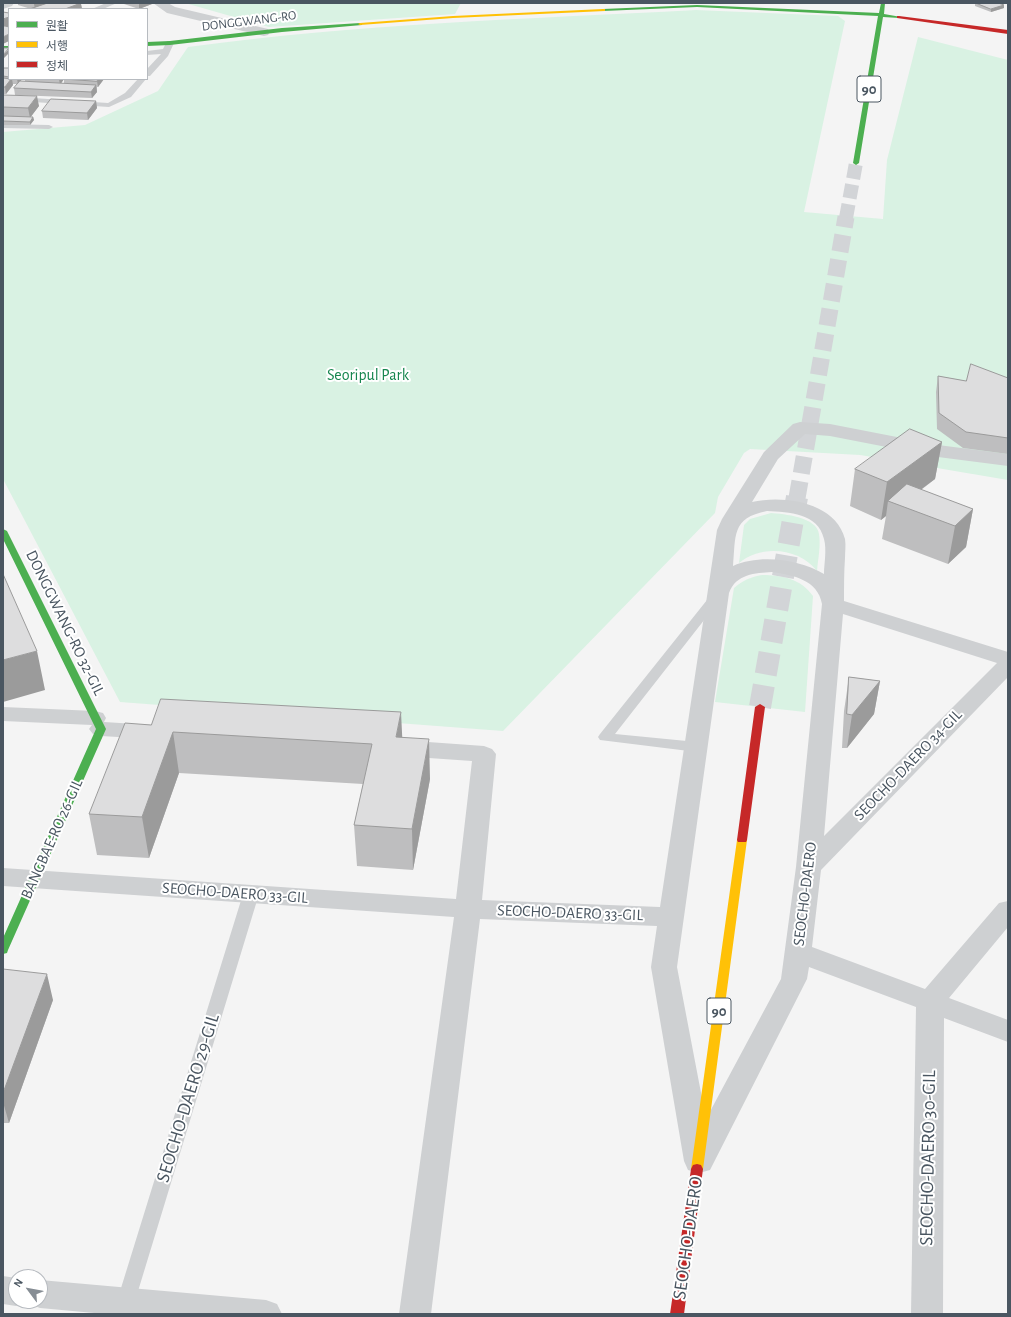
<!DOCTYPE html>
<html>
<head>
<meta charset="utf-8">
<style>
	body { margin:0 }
	#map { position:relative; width:1011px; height:1317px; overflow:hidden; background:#f4f4f4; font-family:"Alegreya Sans","Noto Sans KR",sans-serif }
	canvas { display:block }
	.frame { position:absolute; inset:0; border:4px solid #4a5661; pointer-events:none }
	.legend { position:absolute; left:8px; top:8px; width:140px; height:72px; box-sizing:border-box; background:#fff; border:1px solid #b7bbc0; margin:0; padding:5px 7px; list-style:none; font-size:12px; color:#4a5661 }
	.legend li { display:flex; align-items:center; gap:8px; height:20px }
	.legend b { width:20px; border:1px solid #b7bbc0 }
	.north { position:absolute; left:8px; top:1269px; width:40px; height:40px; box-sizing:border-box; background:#fff; border:1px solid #b7bbc0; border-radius:50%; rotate:302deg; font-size:11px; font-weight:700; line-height:16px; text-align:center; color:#4a5661 }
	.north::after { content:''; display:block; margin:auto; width:14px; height:18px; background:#868d94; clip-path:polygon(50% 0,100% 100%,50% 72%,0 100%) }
</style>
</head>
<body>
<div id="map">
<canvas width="1011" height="1317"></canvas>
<div class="frame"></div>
<ul class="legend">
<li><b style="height:5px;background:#4caf50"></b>원활</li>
<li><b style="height:5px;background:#ffc107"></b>서행</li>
<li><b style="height:5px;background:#c62828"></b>정체</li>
</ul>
<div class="north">N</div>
</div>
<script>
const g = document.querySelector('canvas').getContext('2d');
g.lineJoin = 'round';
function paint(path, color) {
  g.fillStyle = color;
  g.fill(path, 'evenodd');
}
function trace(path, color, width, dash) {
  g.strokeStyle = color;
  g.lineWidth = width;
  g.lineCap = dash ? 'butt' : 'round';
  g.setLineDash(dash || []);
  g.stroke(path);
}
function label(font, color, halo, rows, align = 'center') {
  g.font = font + ' "Alegreya Sans",sans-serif';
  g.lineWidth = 4;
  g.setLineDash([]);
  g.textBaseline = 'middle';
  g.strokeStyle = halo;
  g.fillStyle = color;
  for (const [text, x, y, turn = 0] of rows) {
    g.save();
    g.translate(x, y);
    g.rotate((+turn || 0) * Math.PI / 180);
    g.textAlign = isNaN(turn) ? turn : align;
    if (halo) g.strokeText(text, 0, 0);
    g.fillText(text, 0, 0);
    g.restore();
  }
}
paint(new Path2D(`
	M185,3H461L455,14L269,27Z
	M696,10L838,16L845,21L804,212L883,219L887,160L918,37L1008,60V480L860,455L750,449L744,453L718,497L715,513L503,731L120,702L3,479V132L85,125L158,91L188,47C356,24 526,19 696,10Z
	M771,513C784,514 817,517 819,534C821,546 818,559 817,571C800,548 761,544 739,563L744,525L750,519Z
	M762,575C783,575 801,579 813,596L805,712L715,702L734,588C743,580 751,577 762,575Z`), '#d9f2e3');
trace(new Path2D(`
	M846,218L856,163`), '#d2d4d7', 14, [14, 6]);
trace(new Path2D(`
	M797,498L846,217`), '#d2d4d7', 17, [17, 8]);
trace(new Path2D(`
	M760,707L797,497`), '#d2d4d7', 22, [22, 11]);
paint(new Path2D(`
	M106,3H117L103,9H92Z
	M167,41H170L174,43L168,56L150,76H147V69L161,54L147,55V51L163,49Z
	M138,79H146L131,97L109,107L3,100V96L108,103L125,93Z
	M3,124L49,125L53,127L49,129L3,128Z
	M715,594L719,595L721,598L719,601L615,734L697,742L702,744L704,747L702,750L697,752L600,740L598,737L600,734L711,595Z
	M251,889L256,890L259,894L135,1301L133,1307L126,1309L119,1307L117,1301L243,894L246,890Z`), '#ced0d2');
paint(new Path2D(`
	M3,3H14L12,6L3,9Z
	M153,3H168L175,7L268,29L270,32L268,35L264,36L167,13Z
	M800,422L830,424L938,445L1008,454V466L938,457L830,436L805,434L778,459L752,502C784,495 835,502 845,539C846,545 845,552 845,558C844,572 844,586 844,601L1008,652V677L821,870L812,947L925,989L999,903L1008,901V927L949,998L1008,1020V1042L944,1018L943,1314H911L916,1007L809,967L807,979L710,1170L699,1173L688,1170L684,1161L651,967L657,926L480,919L431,1314H399L454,917L3,886V868L456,899L472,761L400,756L392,753L388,748L392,743L400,740L484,746L492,749L496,754L482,900L660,907L717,530L722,519L764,452L793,424ZM767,511C789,512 818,513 824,539C827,550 824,564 824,574C799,559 759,554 733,566C736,536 731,518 767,511ZM772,572C793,575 818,580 822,604L796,867L781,979L706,1119L677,967L729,593C736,574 755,573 772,572ZM843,614L997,663L824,836Z
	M3,707L95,711L103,713L106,718L104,722L152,725L160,727L164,732L160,737L152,739L101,736L93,734L89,729L92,725L3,721Z
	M3,1276L16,1278V1301H40V1280L266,1300L277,1304L282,1314H105L40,1308L29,1304L28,1301L16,1306L3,1304Z`), '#ced0d2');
paint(new Path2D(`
	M881,3H885L884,14L901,17L899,18L883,17L859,163L856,165L853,163L878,16L697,7L603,11L601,10L603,9L697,5L879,13Z
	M360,23L362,24V25L282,32L170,45L147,46V42L170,41L282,28Z
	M3,46H9V50H3Z
	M3,529L7,531L106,729L8,950L7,953L3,954V938L96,729L3,539Z`), '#4caf50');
paint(new Path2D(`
	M603,9H605V11L453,18L360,25L358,24L360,23L453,16Z
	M742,836L746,838L747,840L703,1169L701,1173L697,1174L693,1173L691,1169L737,840L738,838Z`), '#ffc107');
paint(new Path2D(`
	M899,16L1008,30V34L897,18V16Z
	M760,704L765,707L747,840L746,842H738L737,840L755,707Z
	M697,1164L701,1165L703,1169L684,1314H670L691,1169L693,1165Z`), '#c62828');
paint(new Path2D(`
	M18,3H84L81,4L82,9H30H31L18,5Z
	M121,3H152V4L139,9Z
	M975,3L1004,5V8L991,12L975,6Z
	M3,68H9V79H22L21,81H25V79H104L98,87H97V92L92,98L15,95L14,88L18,84H13V85L6,94H3ZM64,79V83H61Z
	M3,95L39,106L30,117H33L34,120L30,125H3Z
	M96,101L97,108L88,120L43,118L42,111Z
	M938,376L966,381L1008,378V454L963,448L937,429L936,392Z
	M942,442L935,479L921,490L973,509L966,547L948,564L882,539L886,516L881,520L850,506L855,469Z
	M849,677L880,681L874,714L847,748H842L844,711Z
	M151,725L403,737L430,779L413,870L357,866L354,825L363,784L179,773L149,858L97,855L89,814Z
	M3,969L53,1000L9,1123H3Z`), '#bebebf');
paint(new Path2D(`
	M36,3H54L35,9L34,4Z
	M78,3H84L81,4L82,9H65Z
	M139,3H152V4L139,9Z
	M1004,5V8L991,12V9Z
	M9,17V27L3,29V19Z
	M9,34V41L3,44V37Z
	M9,49V53L3,59V55Z
	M11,79H12L13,85L6,94L5,87Z
	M17,79H22L18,84Z
	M59,79H64L60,85Z
	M98,79H104L98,87L97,81Z
	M96,85L97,92L92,98L91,92Z
	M37,96L39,106L30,118L28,108Z
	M96,101L97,108L88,120L87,113Z
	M33,117L34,120L30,125V122Z
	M942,442L935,479L900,505L888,501L886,516L881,520L887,482Z
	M973,509L966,547L948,564L955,526Z
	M37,651L45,690L3,702V660Z
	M880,681L874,714L847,748L852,715Z
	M401,712L403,753L396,737Z
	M173,732L179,773L149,858L142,817Z
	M429,739L430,779L413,870L412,829Z
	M47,974L53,1000L9,1123L3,1102V1093Z`), '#9b9b9b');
const building = new Path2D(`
	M48,3H81L65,9H30Z
	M976,3H998L1004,5L991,9Z
	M3,12L9,13V17L3,19Z
	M5,26L9,27V34L3,37V27Z
	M3,48H9L3,55Z
	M3,68H9V77L3,76Z
	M3,78L11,79L5,87H3Z
	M64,79H98L97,81Z
	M20,81L96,85L91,92L14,88Z
	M3,95L37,96L28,108L3,107Z
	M51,99L96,101L87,113L42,111Z
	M4,116L33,117L30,122L3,121V117Z
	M971,364L1008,378V438L966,432L939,413L938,376L966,381Z
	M910,429L942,442L887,482L855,469Z
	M907,484L973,509L955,526L888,501Z
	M3,574L37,651L3,660Z
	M849,677L880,681L852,715L847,714Z
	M161,699L401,712L396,737L429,739L412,829L354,825L372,744L173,732L142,817L89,814L125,723L151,725Z
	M3,969L47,974L3,1093Z`);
paint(building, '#ddddde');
trace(building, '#9b9b9b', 1);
label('13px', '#4a5661', '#fff', [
	["DONGGWANG-RO",249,21,-7]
]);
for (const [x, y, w] of [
	[869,89,24],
	[719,1011,24]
]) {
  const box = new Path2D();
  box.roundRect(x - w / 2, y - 13, w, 26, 3);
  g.fillStyle = '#fff';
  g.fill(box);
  trace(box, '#4a5661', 1);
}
label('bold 15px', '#4a5661', null, [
	["90",869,89],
	["90",719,1011]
]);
label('16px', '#17864f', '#fff', [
	["Seoripul Park",368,375]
]);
label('16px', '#4a5661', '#fff', [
	["DONGGWANG-RO 32-GIL",65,623,64],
	["SEOCHO-DAERO 34-GIL",908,765,-46],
	["BANGBAE-RO 26-GIL",52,839,-66],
	["SEOCHO-DAERO 33-GIL",235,893,4],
	["SEOCHO-DAERO",805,894,-83],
	["SEOCHO-DAERO 33-GIL",570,913,2]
]);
label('19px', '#4a5661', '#fff', [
	["SEOCHO-DAERO 29-GIL",188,1098,-73],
	["SEOCHO-DAERO 30-GIL",928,1158,-89],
	["SEOCHO-DAERO",688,1238,-82]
]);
</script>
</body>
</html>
